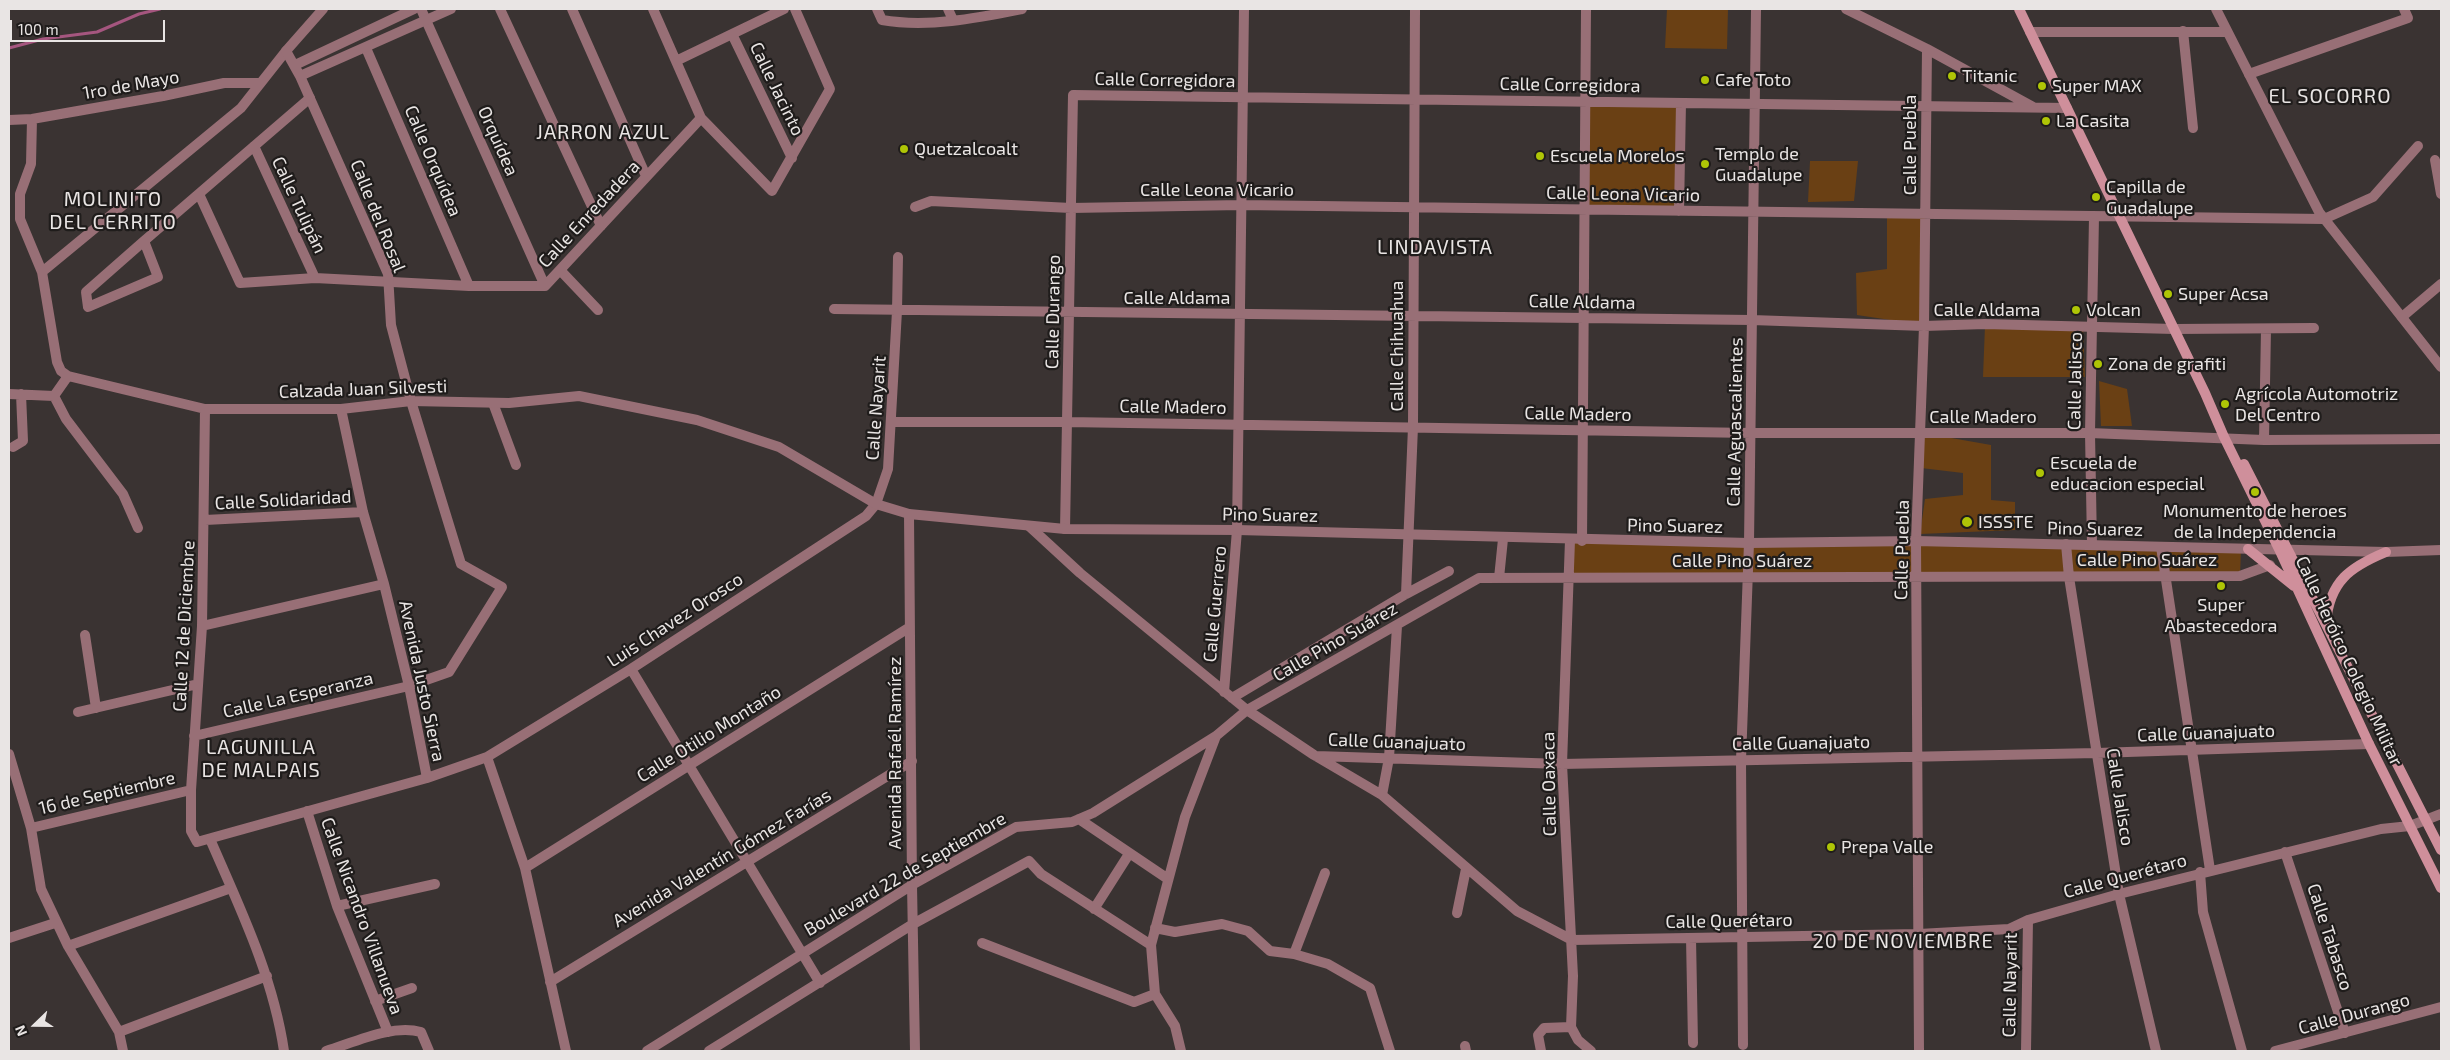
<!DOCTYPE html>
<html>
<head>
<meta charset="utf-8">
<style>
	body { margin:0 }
	#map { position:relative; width:2450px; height:1060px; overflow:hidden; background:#3a3332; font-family:"Exo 2",sans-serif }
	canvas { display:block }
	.frame { position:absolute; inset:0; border:10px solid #e9e5e4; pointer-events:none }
	.north { position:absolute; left:10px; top:1000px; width:50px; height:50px; -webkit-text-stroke:4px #1f1c1b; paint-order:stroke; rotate:248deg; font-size:14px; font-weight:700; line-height:20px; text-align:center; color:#e9e5e4 }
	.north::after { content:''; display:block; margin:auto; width:18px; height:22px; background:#e9e5e4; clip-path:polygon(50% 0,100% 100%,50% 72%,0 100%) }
	.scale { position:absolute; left:10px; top:20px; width:155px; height:22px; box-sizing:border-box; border:2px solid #e9e5e4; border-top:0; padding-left:6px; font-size:15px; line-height:18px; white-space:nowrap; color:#e9e5e4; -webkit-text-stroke:4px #1f1c1b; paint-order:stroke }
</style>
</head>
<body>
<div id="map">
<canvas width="2450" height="1060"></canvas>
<div class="frame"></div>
<div class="north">N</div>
<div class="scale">100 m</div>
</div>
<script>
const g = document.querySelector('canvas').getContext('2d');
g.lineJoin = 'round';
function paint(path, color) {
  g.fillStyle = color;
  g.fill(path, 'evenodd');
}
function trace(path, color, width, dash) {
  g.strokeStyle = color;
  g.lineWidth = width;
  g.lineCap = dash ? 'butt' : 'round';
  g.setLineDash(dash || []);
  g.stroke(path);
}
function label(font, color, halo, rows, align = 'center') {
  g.font = font + ' "Exo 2",sans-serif';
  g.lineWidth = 4.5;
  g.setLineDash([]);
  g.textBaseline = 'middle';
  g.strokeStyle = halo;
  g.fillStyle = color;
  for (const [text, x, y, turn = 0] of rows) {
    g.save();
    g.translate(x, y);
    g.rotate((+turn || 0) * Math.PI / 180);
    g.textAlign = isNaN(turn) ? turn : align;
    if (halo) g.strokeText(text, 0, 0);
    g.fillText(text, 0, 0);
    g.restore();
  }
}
paint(new Path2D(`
	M1667,9H1728L1727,49L1665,48Z
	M1586,102L1681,103L1679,211L1586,210Z
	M1810,161H1858L1854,201L1808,202Z
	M1887,214L1925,215L1924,325L1857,315L1856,273L1887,269Z
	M1985,326L2083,327L2085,377H1983Z
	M2099,381L2127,389L2132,426H2101Z
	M1923,433L1991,445V500L2015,502V530L1920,534L1925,499L1963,495V473L1921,468Z
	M1570,540L2241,549L2240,576L1569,578Z`), '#6a4014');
trace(new Path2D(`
	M9,48L43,39L97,32L139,14L160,9`), '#a5567f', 3);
trace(new Path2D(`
	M421,9L545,286
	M500,9L601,226
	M572,9L646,176
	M653,9L701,118L772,191L830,89L795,9
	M877,9L882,20C928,28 977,18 1022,9
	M948,9L953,20
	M1846,9L1927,49L2033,107
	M2183,31L2193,128
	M2030,32H2227
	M732,34L792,158
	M366,48L469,286
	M676,61L784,9
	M2249,74L2408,18L2404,9
	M32,119L31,164L20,194V219L42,272L57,362L61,371L68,376L205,409H341L411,401L461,564L502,587L449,672L409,686L194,736
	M9,120L32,119L163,96L224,83H259
	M254,146L315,278
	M2435,160L2441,194
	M199,194L240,283L315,278L469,286H545L701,118
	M915,207L931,201L1071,208L1241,205L2324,219L2373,197L2418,146
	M1679,211L1681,103
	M144,241L310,98
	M144,241L158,277L88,307L86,292Z
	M560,270L598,310
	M42,272L241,108L286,51
	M834,309L1752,320L1924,326L1985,324L2174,329L2314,328
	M2402,317L2441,284
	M9,394L54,396L68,376
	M54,396L66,419L123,494L138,528
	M493,403L516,465
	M205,409L202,626L191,790V831L197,842L427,778L487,757L631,669L866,516L876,504L888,469L897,311L898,257
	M341,409L363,512L384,584L409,686L427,778
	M892,422H1067L1751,433H2090L2264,440L2441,439
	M2264,440L2266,329
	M13,447L23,441L21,394
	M909,514L912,885L915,1051
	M205,520L363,512
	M1029,526L1080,573L1247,710L1314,755L1382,795L1517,911L1572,940L1919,934L2009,929L2028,920L2119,894L2381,829L2410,826L2441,814
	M1065,529L1073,95L2067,108
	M1570,540L1562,764L1573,976L1571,1027
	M1582,541L1586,9
	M2066,544L2069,577L2119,894L2156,1051
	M2092,545L2090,433L2094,217
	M2161,547L2210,870
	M1499,578L1503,539
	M1406,594L1413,427L1415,9
	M202,626L384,584
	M85,635L96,708
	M631,669L820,983
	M1224,692L1237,530L1244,9
	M1232,698L1406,594L1449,571
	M78,712L198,684
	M9,754L31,828L41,889L68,946L119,1032L123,1051
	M1316,756L1562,764L2097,753L2369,744
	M487,757L525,868L566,1051
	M1382,795L1389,758L1397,626
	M307,811L337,906L388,1032
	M1079,819L1168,879
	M31,828L191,790
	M210,839C240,908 273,976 284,1051
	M2285,852L2345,1033
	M525,868L910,627
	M2200,872L2203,912L2242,1051
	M337,906L435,884
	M1094,909L1129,854
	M1457,913L1466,869
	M1155,928L1175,932L1222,924L1248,931L1270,951L1294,954L1328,964L1370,988L1390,1051
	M9,938L55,923
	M1691,938L1693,1043
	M982,943L1134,1002L1155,994
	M68,946L231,888
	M1294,954L1325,873
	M550,982L912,761
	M375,1001L412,988
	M1571,1027L1578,1040L1591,1051
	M119,1032L267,976
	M1743,1045L1741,760L1749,543L1756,9
	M1465,1046L1466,1051
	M326,1051C355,1042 392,1024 421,1032L429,1051
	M647,1051L912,885L1016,827L1072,822L1093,813L1216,736
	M709,1051L913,924L1029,861L1041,874L1151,945
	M1181,1051L1175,1026L1155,994L1151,945L1185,817L1216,736L1247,710L1479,578L2240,576L2270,565
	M1541,1051L1538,1035L1544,1028L1571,1027
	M1919,1051L1916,541L1924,326L1927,49
	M2026,1051L2028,920
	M2275,1051L2441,1007`), '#986f76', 10);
trace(new Path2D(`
	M323,9L286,51L300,76L388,274L391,325L411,401L509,403L579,396L697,420L779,447L876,504L909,514L1065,529L1237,530L1749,543L1916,541L2386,552L2441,550
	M2216,9L2319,212L2441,367
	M295,65L414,9
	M300,76L451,9`), '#986f76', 10);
trace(new Path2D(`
	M2019,9L2205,393L2224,437L2279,549L2369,744L2441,888
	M2244,464L2441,850
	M2248,549L2294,586
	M2326,622C2330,581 2350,567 2386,552`), '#cf8f9b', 10);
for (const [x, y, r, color] of [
	[1952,76,5,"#afc506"],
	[1705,80,5,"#afc506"],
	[2042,86,5,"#afc506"],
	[2046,121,5,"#afc506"],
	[904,149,5,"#afc506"],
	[1540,156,5,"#afc506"],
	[1705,164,5,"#afc506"],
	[2096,197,5,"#afc506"],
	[2168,294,5,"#afc506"],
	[2076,310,5,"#afc506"],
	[2098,364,5,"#afc506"],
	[2225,404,5,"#afc506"],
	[2040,473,5,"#afc506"],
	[2255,492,5,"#afc506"],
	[1967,522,6,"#afc506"],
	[2221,586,5,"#afc506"],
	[1831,847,5,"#afc506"]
]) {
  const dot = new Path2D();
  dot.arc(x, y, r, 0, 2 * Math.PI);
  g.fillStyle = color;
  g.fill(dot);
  trace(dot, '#1f1c1b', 2);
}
label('18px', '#e9e5e4', '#1f1c1b', [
	["Titanic",1962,76],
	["Cafe Toto",1715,80],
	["Super MAX",2052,86],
	["La Casita",2056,121],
	["Quetzalcoalt",914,149],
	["Templo de",1715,154],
	["Guadalupe",1715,175],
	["Escuela Morelos",1550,156],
	["Capilla de",2106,187],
	["Guadalupe",2106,208],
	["Super Acsa",2178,294],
	["Volcan",2086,310],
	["Zona de grafiti",2108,364],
	["Agrícola Automotriz",2235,394],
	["Del Centro",2235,415],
	["Escuela de",2050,463],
	["educacion especial",2050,484],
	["Monumento de heroes",2255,511,"center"],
	["de la Independencia",2255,532,"center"],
	["ISSSTE",1978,522],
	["Super",2221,605,"center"],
	["Abastecedora",2221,626,"center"],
	["Prepa Valle",1841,847]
], 'left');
label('18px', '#e9e5e4', '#1f1c1b', [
	["Calle Corregidora",1165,80,1],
	["1ro de Mayo",131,85,-10],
	["Calle Corregidora",1570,85,1],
	["Calle Jacinto",777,89,64],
	["Orquídea",498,141,66],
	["Calle Puebla",1910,145,-90],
	["Calle Orquídea",433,161,67],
	["Calle Leona Vicario",1217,190],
	["Calle Leona Vicario",1623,194,1],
	["Calle Tulipán",299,205,65],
	["Calle Enredadera",589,214,-47],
	["Calle del Rosal",378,216,68],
	["Calle Aldama",1177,298],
	["Calle Aldama",1582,302,1],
	["Calle Aldama",1987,310],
	["Calle Durango",1053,312,-89],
	["Calle Chihuahua",1397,346,-90],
	["Calle Jalisco",2075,381,-89],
	["Calzada Juan Silvesti",363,389,-2],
	["Calle Madero",1173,407,1],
	["Calle Nayarit",876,408,-86],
	["Calle Madero",1578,414,1],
	["Calle Madero",1983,417],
	["Calle Aguascalientes",1735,422,-89],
	["Calle Solidaridad",283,500,-3],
	["Pino Suarez",1270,515,1],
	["Pino Suarez",1675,526,1],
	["Pino Suarez",2095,529,1],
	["Calle Puebla",1902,550,-89],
	["Calle Pino Suárez",2147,560],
	["Calle Pino Suárez",1742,561],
	["Calle Guerrero",1215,604,-85],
	["Luis Chavez Orosco",675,620,-33],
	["Calle 12 de Diciembre",184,626,-87],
	["Calle Pino Suárez",1335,642,-30],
	["Calle Heróico Colegio Militar",2349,661,65],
	["Avenida Justo Sierra",422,681,78],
	["Calle La Esperanza",298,695,-13],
	["Calle Guanajuato",2206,733,-2],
	["Calle Otilio Montaño",709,734,-32],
	["Calle Guanajuato",1397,742,2],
	["Calle Guanajuato",1801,743,-1],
	["Avenida Rafaél Ramírez",895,753,-90],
	["Calle Oaxaca",1549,784,-91],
	["16 de Septiembre",107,793,-13],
	["Calle Jalisco",2120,797,81],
	["Avenida Valentín Gómez Farías",722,858,-31],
	["Boulevard 22 de Septiembre",905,874,-30],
	["Calle Querétaro",2125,876,-15],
	["Calle Nicandro Villanueva",362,916,70],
	["Calle Querétaro",1729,921,-1],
	["Calle Tabasco",2330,937,72],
	["Calle Nayarit",2010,985,-89],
	["Calle Durango",2354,1014,-15]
]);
g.letterSpacing = '1px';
label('20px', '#e9e5e4', '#1f1c1b', [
	["EL SOCORRO",2330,96],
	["JARRON AZUL",603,132],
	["MOLINITO",113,199],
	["DEL CERRITO",113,222],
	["LINDAVISTA",1435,247],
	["LAGUNILLA",261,747],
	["DE MALPAIS",261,770],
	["20 DE NOVIEMBRE",1903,941]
]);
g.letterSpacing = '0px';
</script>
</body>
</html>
